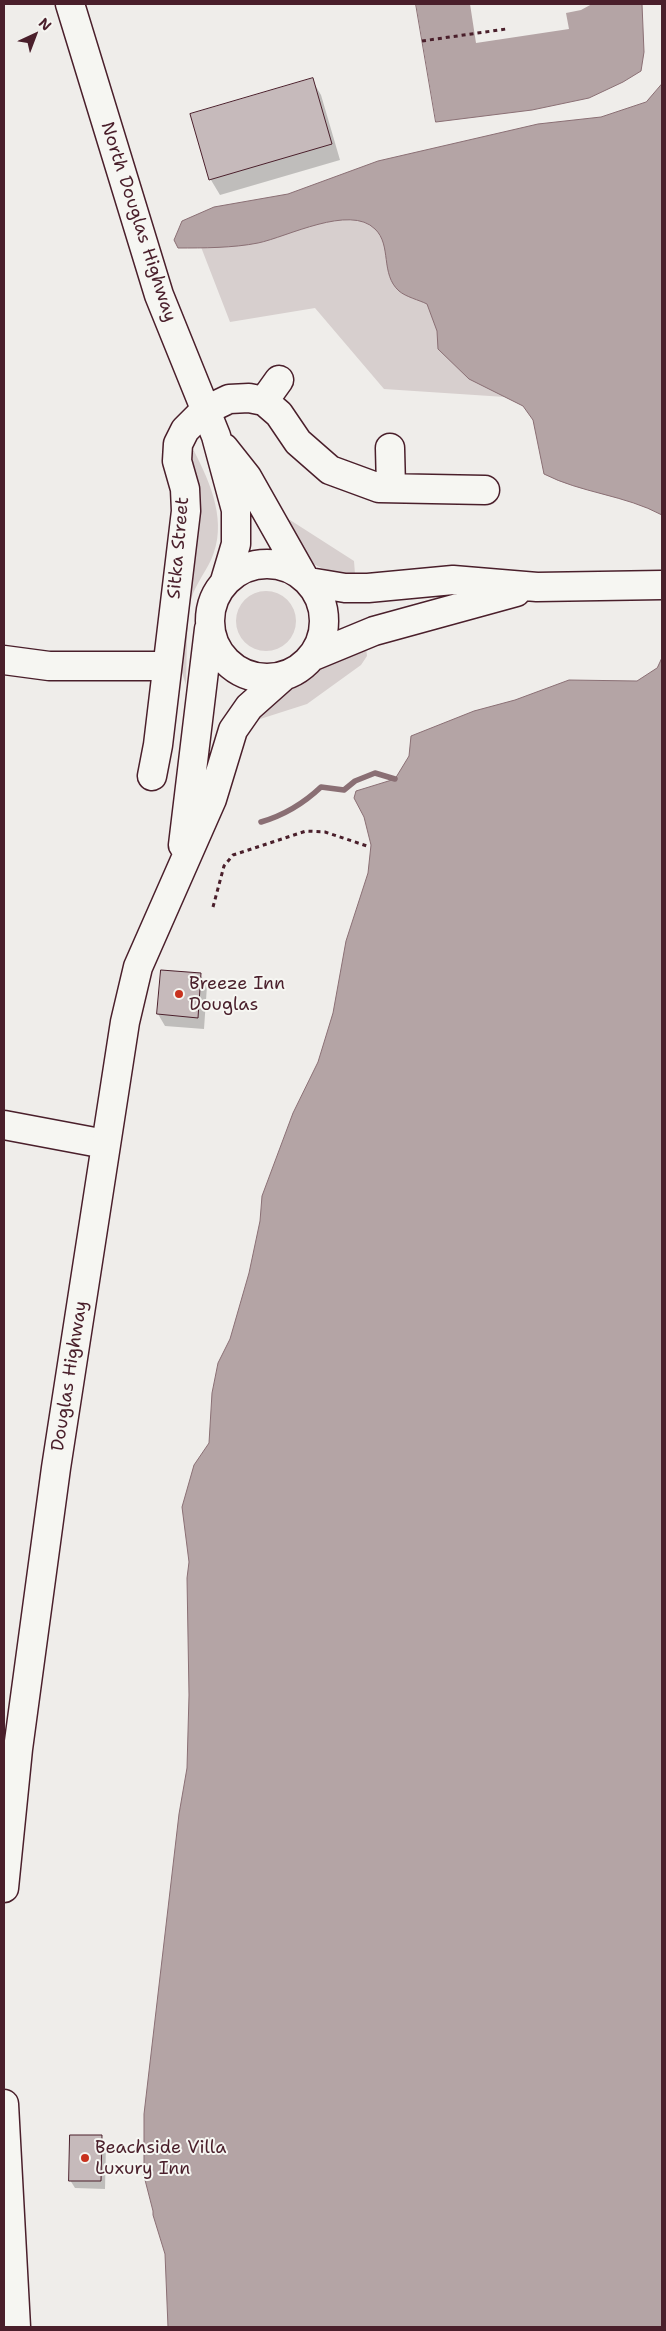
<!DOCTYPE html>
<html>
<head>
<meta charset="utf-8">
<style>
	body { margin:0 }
	#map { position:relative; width:666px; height:2331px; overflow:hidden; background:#efedea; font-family:"Shantell Sans",sans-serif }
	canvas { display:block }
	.frame { position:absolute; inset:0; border:5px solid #4a1f2b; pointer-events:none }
	.north { position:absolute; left:10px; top:10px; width:50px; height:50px; -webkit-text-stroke:4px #f6f6f2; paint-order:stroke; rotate:43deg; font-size:14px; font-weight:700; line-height:20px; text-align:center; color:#4a1f2b }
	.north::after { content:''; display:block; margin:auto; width:18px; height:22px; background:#4a1f2b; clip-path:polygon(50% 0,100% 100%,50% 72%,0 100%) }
</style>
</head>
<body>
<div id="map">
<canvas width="666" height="2331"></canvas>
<div class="frame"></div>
<div class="north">N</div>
</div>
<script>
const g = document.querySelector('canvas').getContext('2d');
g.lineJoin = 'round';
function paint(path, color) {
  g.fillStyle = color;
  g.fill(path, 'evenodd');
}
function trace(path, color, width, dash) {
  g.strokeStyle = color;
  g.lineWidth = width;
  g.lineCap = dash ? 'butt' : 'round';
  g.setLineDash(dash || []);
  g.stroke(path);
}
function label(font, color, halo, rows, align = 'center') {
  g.font = font + ' "Shantell Sans",sans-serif';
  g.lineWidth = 4;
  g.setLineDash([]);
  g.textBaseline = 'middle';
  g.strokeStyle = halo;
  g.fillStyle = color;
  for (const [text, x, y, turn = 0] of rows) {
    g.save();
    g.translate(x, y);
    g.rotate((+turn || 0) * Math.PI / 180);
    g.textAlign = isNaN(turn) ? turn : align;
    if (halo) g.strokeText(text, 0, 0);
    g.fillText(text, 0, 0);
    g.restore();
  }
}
paint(new Path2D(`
	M361,208L662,515C625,495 581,493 544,474L533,420L523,406L505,397L384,389L315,308L230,322L201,247L258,243Z
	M187,448L194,451C211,484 228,523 211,560C204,575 192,589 190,605C186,628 187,661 186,685L177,657Z
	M290,520L354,561L355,574C332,574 306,566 294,545C290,538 289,529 287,522Z
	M236 621a30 30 0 1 1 60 0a30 30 0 1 1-60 0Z
	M360,637L365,639L367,656L361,665L307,704L257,720L250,715L291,680Z`), '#d7cfce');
const water = new Path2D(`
	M416,4H642L644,52L641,71L623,82L589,98L532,110L436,122Z
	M662,84V515C625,495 581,493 544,474L533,420L523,406L469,379L438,349L437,331L427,304C419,300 406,297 399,291C380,274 392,245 375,229C350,204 287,237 258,243C233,248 203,248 178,248L174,240L182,221L214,207L288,194L378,161L538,124L601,117L646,102Z
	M662,658V2327H168L165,2254L153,2215V2211L144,2176V2114L179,1814L187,1768L189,1695L187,1578L189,1562L182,1507L194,1465L209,1443L212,1393L218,1363L230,1339L249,1273L260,1221L262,1196L293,1113L318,1062L333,1013L346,941L368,873L371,845L364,817L354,798L356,791L395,779L409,756L411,736L474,711L515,700L569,680L637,681L657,668Z`);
paint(water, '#b4a4a5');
trace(water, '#8a6f74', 1);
paint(new Path2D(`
	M470,4H592L581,10L566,13L569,29L476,43Z`), '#efedea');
paint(new Path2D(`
	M312,80L321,95L340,160L220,195L211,180L192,115Z
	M200,974L207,986L204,1029L165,1026L158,1014Z
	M101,2137L106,2145L105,2189L75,2188L70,2180Z`), '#0003');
trace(new Path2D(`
	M261,822C285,815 303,804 321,787L344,790L355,781L375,773L395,779`), '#8a6f74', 5.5);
const building = new Path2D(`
	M313,78L332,144L209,180L190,114Z
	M161,970L201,973L198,1018L157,1014Z
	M70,2135H102L101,2181H69Z`);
paint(building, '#c6babb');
trace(building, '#4a1f2b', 1);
const minor = new Path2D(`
	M264,401L279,380
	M390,448L391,488
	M4,660L49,666H167
	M152,776L158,745L186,511L185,489L177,461L178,444L185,430L204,411L229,399L249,398L264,401L279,414L298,442L330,470L379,488L485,490
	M4,1125L105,1144`);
const major = new Path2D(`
	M70,4L159,295L216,436L236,510V544L225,581
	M224,448L247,477L303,576
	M210 621a57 57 0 1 1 114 0a57 57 0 1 1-114 0Z
	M309,582L345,588H368L453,580L537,587L662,585
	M311,657L374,631L516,592
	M183,845L209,629
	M4,1888L18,1749L56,1468L125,1022L138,967L212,799L233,730L249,707L285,675
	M4,2104L16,2327`);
trace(minor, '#4a1f2b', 31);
trace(major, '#4a1f2b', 31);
trace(new Path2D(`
	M422,41L506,29
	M213,907L224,866L233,855L306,831L325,832L367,846`), '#4a1f2b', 3, [4, 4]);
trace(minor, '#f6f6f2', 28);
trace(major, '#f6f6f2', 28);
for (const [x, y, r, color] of [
	[179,994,5,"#c8321e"],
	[85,2158,5,"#c8321e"]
]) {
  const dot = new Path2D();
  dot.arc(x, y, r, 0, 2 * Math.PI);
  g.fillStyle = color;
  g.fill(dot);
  trace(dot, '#f6f6f2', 2);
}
label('18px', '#4a1f2b', '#f6f6f2', [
	["North Douglas Highway",138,222,72],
	["Sitka Street",179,548,-85],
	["Douglas Highway",70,1376,-81]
]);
label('18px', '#4a1f2b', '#f6f6f2', [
	["Breeze Inn",189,984],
	["Douglas",189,1005],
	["Beachside Villa",95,2148],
	["Luxury Inn",95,2169]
], 'left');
</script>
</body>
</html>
